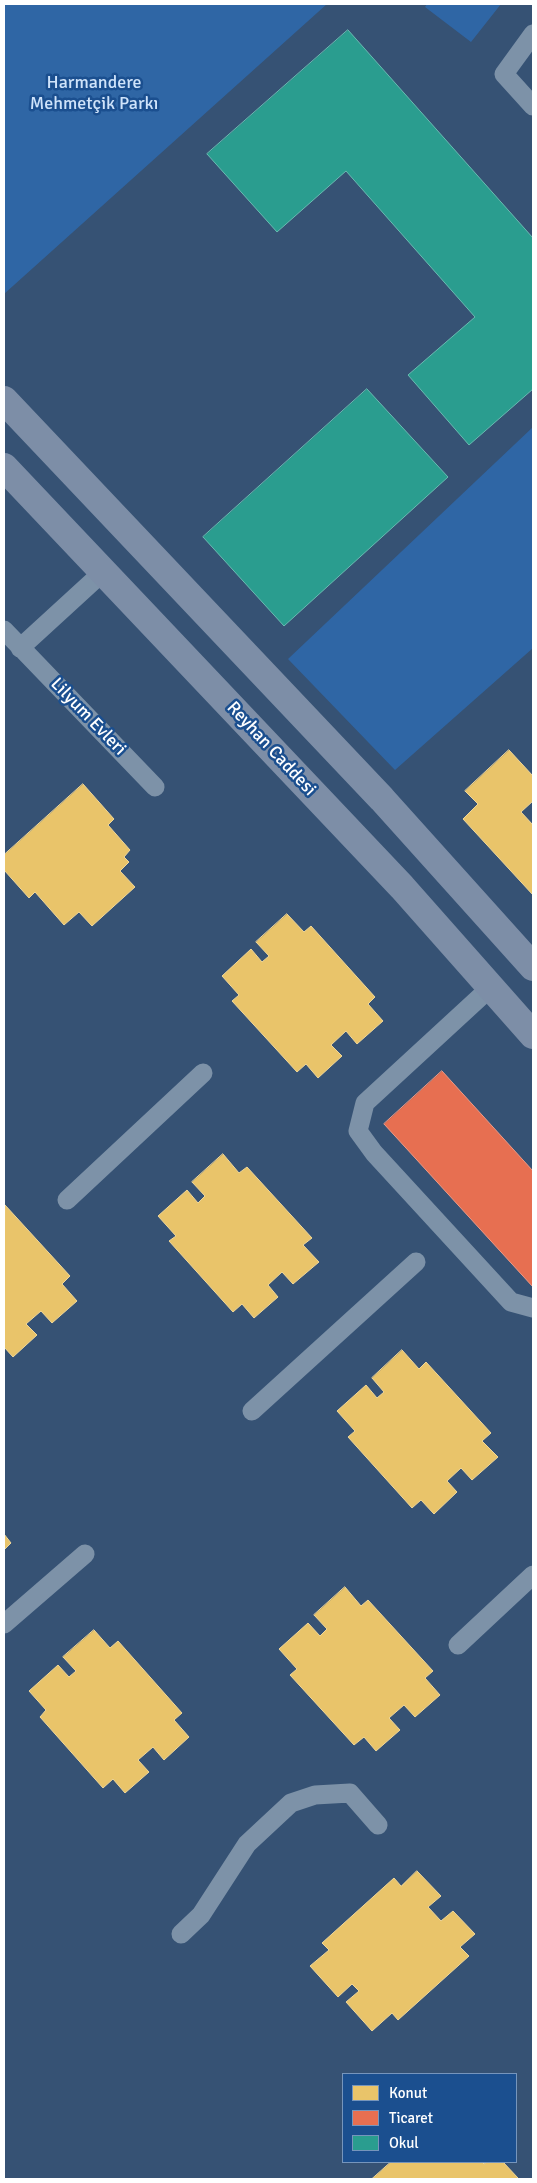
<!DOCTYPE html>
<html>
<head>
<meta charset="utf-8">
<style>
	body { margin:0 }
	#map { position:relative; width:537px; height:2183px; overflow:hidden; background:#365274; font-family:Signika,sans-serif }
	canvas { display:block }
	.frame { position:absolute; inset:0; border:5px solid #fff; pointer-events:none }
	.legend { position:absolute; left:342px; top:2073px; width:175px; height:90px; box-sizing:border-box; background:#1b4f8f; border:1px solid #7695bc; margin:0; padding:6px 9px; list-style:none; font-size:15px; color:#fff }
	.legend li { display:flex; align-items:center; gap:10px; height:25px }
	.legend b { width:25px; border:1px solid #7695bc }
</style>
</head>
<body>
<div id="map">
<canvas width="537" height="2183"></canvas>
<div class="frame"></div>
<ul class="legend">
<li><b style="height:14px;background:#e9c46a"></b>Konut</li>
<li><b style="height:14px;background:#e76f51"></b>Ticaret</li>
<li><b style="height:14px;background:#2a9d8f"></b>Okul</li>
</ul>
</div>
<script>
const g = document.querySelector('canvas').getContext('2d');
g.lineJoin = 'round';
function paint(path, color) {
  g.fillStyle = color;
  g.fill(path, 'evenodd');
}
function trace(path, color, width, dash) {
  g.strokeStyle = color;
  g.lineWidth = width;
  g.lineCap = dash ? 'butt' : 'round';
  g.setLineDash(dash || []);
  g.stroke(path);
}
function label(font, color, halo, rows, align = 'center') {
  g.font = font + ' Signika,sans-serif';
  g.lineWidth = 5;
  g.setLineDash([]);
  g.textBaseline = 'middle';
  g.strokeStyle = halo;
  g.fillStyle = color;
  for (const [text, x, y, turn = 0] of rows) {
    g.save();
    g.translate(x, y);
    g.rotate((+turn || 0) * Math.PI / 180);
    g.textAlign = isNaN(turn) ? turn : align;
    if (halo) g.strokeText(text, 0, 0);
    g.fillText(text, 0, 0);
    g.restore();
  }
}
paint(new Path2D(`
	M4,4H327L4,294Z
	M427,4H501L471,42L425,7Z
	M533,427V648L395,770L288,659Z`), '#2f66a5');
const homes = new Path2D(`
	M509,750L533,776V801L521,812L533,825V895L463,819L478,804L465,791Z
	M83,784L114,819L108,825L130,850L124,857L129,862L120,871L135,887L92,926L79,912L64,925L35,892L29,898L4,870V855Z
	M287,914L304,932L311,926L375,997L368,1004L383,1021L357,1044L346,1031L331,1045L342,1056L318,1078L306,1064L297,1072L232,1001L239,995L222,976L251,949L262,962L269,956L256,942Z
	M223,1154L239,1173L247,1167L312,1238L303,1245L319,1262L293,1284L282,1272L268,1285L278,1297L254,1318L242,1304L233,1312L169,1241L176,1236L158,1216L187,1190L198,1203L205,1196L192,1182Z
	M5,1205L70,1276L62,1284L77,1301L52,1323L41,1311L26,1324L37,1335L13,1357L4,1347Z
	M402,1350L419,1369L426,1362L491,1433L482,1441L498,1457L472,1480L461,1468L447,1481L457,1492L434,1514L421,1500L412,1508L348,1437L355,1431L337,1411L366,1385L377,1398L384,1392L372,1378Z
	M4,1534L11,1543L4,1550Z
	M345,1587L361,1606L368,1600L433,1671L425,1678L440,1695L415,1717L404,1705L389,1718L400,1730L376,1751L364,1737L354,1745L290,1675L297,1669L279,1649L308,1623L320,1636L327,1629L314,1615Z
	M94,1630L110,1648L118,1641L182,1713L174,1720L189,1737L164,1760L153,1747L138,1760L149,1772L125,1793L113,1779L103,1788L40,1717L46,1710L29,1691L58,1665L69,1677L76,1671L63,1657Z
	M417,1871L441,1896L428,1907L441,1921L453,1911L475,1934L460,1947L469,1956L398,2020L392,2013L372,2031L346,2002L359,1991L352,1984L338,1997L310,1966L329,1950L322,1943L394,1878L401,1886Z
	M391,2162H482L484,2164L487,2162H503L518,2178L516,2179H372Z`);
paint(homes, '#e9c46a');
trace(homes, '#f0d697', 1);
const shops = new Path2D(`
	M442,1071L533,1171V1287L384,1124Z`);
paint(shops, '#e76f51');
trace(shops, '#ee9a85', 1);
const schools = new Path2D(`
	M348,30L533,238V389L469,445L408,375L475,317L346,171L277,232L207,154Z
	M367,389L448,477L284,626L203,537Z`);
paint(schools, '#2a9d8f');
trace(schools, '#6abab1', 1);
trace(new Path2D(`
	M533,34L504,74L533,106
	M4,630L155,787
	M20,648L103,572
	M491,987L365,1103L358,1131L374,1153L511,1302L533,1308
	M67,1200L203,1073
	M252,1411L416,1262
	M4,1624L85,1554
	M458,1645L533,1575
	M181,1934L201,1915L247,1844L291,1803L315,1795L350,1793L378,1825`), '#7d92a8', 19);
trace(new Path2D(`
	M4,400L382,799L533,967
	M4,467L402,887L533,1035`), '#7d8ea7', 28);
label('18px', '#cfe3fa', '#1b4f8f', [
	["Harmandere",94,83],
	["Mehmetçik Parkı",94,104]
]);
label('18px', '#fff', '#1b4f8f', [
	["Lilyum Evleri",88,717,46],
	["Reyhan Caddesi",271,749,47]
]);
</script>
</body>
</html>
